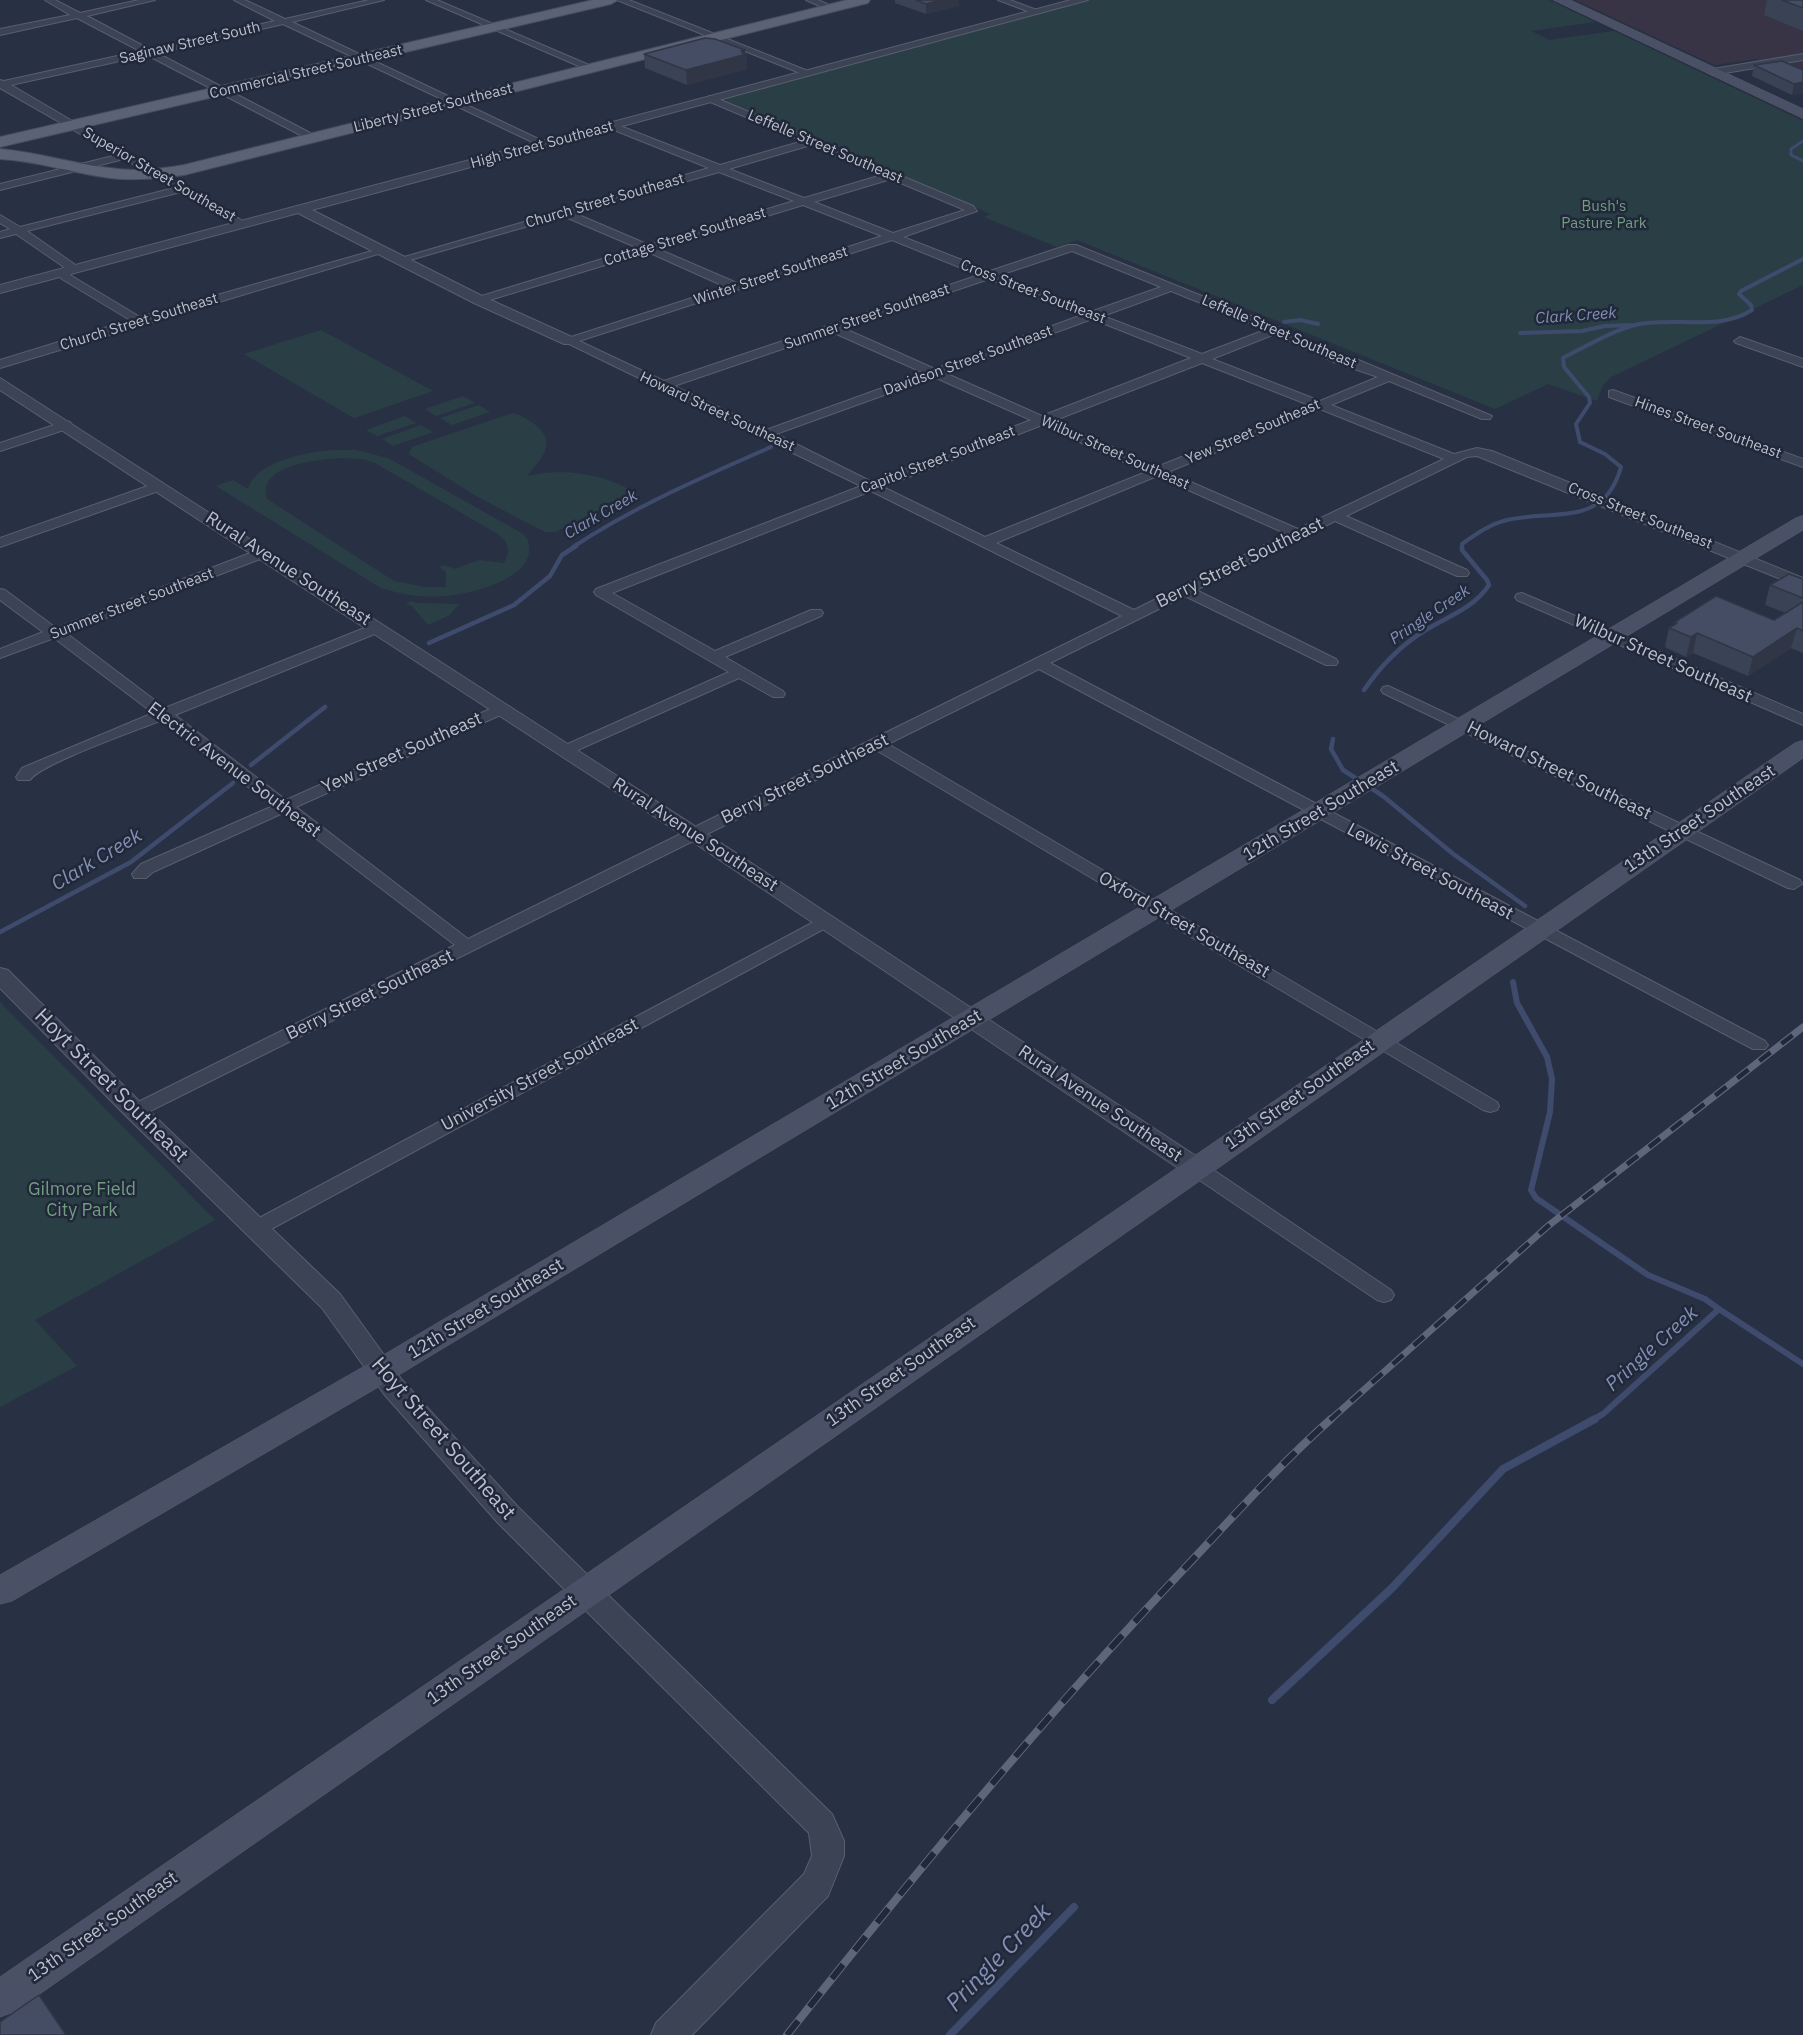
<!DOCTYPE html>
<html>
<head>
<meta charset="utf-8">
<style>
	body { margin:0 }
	canvas { display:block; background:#283044 }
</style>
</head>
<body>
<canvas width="1803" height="2035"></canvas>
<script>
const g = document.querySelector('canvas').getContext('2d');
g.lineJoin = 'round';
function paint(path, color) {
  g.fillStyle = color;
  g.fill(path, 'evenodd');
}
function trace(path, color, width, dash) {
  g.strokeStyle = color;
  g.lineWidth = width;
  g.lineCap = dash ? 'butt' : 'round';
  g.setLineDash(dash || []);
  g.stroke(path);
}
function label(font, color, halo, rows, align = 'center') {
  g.font = font + ' "IBM Plex Sans",sans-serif';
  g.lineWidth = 5;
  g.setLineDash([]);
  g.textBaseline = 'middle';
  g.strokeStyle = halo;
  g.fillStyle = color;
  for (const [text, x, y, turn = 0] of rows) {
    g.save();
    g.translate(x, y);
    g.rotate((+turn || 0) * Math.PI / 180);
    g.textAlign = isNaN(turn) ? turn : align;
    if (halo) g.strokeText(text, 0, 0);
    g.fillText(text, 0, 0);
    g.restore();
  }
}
paint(new Path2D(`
	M1575,0H1803V79L1756,59L1715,65Z`), '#383445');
paint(new Path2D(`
	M1090,0H1549L1595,22L1531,31L1549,40L1614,31L1803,121V285L1611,377L1603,385L1597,401L1548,384L1495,409L1077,240L1057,247L984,217L991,214L722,101L730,97Z
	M321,330L433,391L354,418L244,354Z
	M463,396L475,403L436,416L425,409Z
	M479,405L490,412L452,425L440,418Z
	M513,413C528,418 555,433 544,453C540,461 532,469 527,476C564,467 607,474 639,495L555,532H545L476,496L409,454L412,447Z
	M405,416L416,423L377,436L366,430Z
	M421,425L433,432L393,446L382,439Z
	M335,450H355L388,458L509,526C514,529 521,532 525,536C528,539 529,543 529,548C531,578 476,592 453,595C428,599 404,595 381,588L216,486L233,480L248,489C256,460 310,452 335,450ZM337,458L363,459L375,463L498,534C509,543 511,550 504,563L479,560L455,569L444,565L439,567L446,572V587H425L394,581L267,499C256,466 315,460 337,458Z
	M411,601L416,603L459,604L450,615L428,625L412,606L406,604Z
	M0,1002L215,1220L35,1320L77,1366L0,1407Z`), '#2a3f45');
trace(new Path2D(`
	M1803,141L1791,149V155L1803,161`), '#3e4b6d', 3);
trace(new Path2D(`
	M1284,322L1300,320L1318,324
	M1520,333L1582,331L1605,326L1631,325
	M573,547C635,506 703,477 771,447
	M1462,547V544C1476,534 1490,524 1507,520C1555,509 1604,528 1621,467L1605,454L1580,442L1576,424L1590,403L1589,397L1564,367L1563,358C1587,346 1613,330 1639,324C1675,317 1720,331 1752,310L1751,305L1739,294L1741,291L1803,259`), '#3e4b6d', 4);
trace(new Path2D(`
	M429,643L514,605L550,576L562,555L576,546
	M1364,690C1380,667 1400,646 1424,631C1448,616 1473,609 1489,585L1487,580L1462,550V546
	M1333,739L1331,749L1343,770L1383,796L1452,853L1525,906
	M251,765L325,707
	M0,932L131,862L233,783`), '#3e4b6d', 4.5);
trace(new Path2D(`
	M1513,982L1517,1003L1547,1057L1552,1079L1550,1112L1531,1190L1536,1198L1648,1275L1705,1299L1719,1309L1603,1414L1592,1420
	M1719,1309L1803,1364`), '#3e4b6d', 6);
trace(new Path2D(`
	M1272,1700L1392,1588L1503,1469L1595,1419
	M950,2035L1074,1907`), '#3e4b6d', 8);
const minor = new Path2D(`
	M45,0H55L80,13L139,0H155L87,16L149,49L275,21L234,0H245L285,19L369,0H384L292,22L549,144L541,146L283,24L157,53L316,136V140H310L147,55L11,85L248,224L243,227L239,226L181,192L27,231L74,264L76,266L70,275L140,317L379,249H387L388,251L0,368V360L130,320L62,279L58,275L64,267L16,234L0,238V232L10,229L0,223V215L20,227L174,188L124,159L0,190V184L117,155L0,88V80L4,81L140,51L77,18L0,35V29L70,15Z
	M426,0H437L596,68L588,70Z
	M617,0H629L813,73L805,75Z
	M806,0H818L836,8L829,10Z
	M998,0H1010L1042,12L1035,14Z
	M711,96L973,206L977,211L903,237L990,271L1068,245H1076L1266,322L1342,356L1356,359L1492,416L1490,419H1482L1389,381L1331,405L1454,454L1477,448L1492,451L1803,578V587L1798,586L1477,456L1467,457L1346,516L1467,570L1469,573L1467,576H1457L1335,521L1196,590L1336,659L1338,662L1336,665H1326L1185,596L1050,663L1765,1041L1768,1045L1765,1049H1753L1039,669L888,744L1497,1102L1499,1106L1497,1110L1490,1112L1483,1110L876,750L142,1115L135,1117L128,1115L126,1111L128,1107L455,945L283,813L153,872L146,878H134L132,874L141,864L273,806L162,720C138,730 40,764 30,780H18L16,777L22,768L153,713L54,638L0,658V649L43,632L0,600V589L5,590L56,628L258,550H268L270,553L268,556L66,633L165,708L372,625H382L384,628L382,631L175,715L286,800L497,706H507L510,709L507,712L296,807L468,939L1122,616L871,491L612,593L715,651L811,610H821L823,613L821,616L725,657L783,691L785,694L783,697H773L739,678L571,753H561L558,750L561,747L729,672L596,595L594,592L596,589L861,486L563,341L565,339L726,287L648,252L483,302H475V298L638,248L563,216L403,262L399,263L394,260L709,168L609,128V124H615L720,165L803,141L708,101V97ZM811,145L882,175L804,198L729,169ZM719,172L794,201L649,245L574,213ZM891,179L965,210L893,233L814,202ZM803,205L882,236L737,283L658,249ZM892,240L979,275L664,381L579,341ZM1072,251L1161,287L1093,311L1000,275ZM989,279L1082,315L935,369L843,328ZM1171,291L1258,326L1265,330L1202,354L1103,316ZM1092,319L1191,358L1042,416L945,373ZM832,332L924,373L766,430L674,386ZM1275,334L1334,362L1378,377L1320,401L1212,359ZM1202,363L1309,405L1157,467L1053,421ZM934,377L1031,420L872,482L776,434ZM1320,409L1444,459L1298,529L1168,472ZM1042,425L1146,472L985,537L883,487ZM1157,476L1287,534L1134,610L996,543Z
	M1740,337L1803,359V367L1736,343L1734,341Z
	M1613,390L1803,459V467L1609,397V391Z
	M66,421L70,422L72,425L70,428L0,451V443Z
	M159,482L166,486L164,489L0,547V538Z
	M1522,593L1803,714V725L1517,600L1515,597L1517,594Z
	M1388,686L1800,880L1802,884L1794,889L1788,888L1383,693L1381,690L1383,687Z
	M825,916L831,917L834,921L831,925L262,1234L255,1236L248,1234L245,1229L248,1224Z
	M1196,1161L1203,1163L1391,1290L1394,1295L1391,1300L1384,1302L1377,1300L1189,1173L1186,1168L1189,1163Z`);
const tertiary = new Path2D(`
	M1071,0H1088L312,210L484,297L574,338L576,341L574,344H564L474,303L298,213L0,293V285Z
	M1803,54V60L1713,75L1707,72L1713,69Z
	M0,378L701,830L1205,1162L1208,1168L1205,1174L1196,1176L1187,1174L687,838L0,390Z
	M0,968L8,970L143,1105L340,1294L402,1380L518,1507L832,1814L844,1841V1856L828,1896L692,2035H651L656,2023L804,1874L812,1856L809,1833L498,1523L384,1394L322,1308L127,1117L0,988Z`);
const secondary = new Path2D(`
	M1554,0H1570L1803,109V118Z
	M1803,516V530L392,1379L12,1601L0,1604V1575L370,1363L1796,518Z
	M1803,741V758L14,2012L0,2017V1977L1795,743Z`);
const primary = new Path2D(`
	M593,0H618L611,4L0,147V137Z
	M847,0H870L868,3L184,175C159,178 135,181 110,178C73,173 37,161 0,159V149C37,152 73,164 110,168C135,172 159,169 184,165Z`);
trace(minor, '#585e6e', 2);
trace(tertiary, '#585e6e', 2);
trace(secondary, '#585e6e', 1);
trace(primary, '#464c5d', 2);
paint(minor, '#3c4354');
paint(tertiary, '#3c4354');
paint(secondary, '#4a5167');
paint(primary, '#5a6274');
const railFar1 = new Path2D(`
	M1330,1420L1548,1226L1803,1027`);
const rail = new Path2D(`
	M787,2035C913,1876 1042,1719 1182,1571C1231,1519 1278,1466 1331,1419`);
trace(railFar1, '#5e667b', 7);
trace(rail, '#5e667b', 8);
trace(railFar1, '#212839', 4.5, [14]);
trace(rail, '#212839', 6, [18]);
paint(new Path2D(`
	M895,0H959V6L926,14L895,3Z
	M1767,0H1803V31L1764,15Z
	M644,54H747V69L687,85L645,68Z
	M1754,65L1803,70V93L1792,95L1752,76Z
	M1803,579V653L1791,648L1748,676L1693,653L1686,657L1665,647L1669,628L1674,625L1675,622L1774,620L1786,613L1765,605L1770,585Z`), '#3a4256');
paint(new Path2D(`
	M941,0H959V6L926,14V4Z
	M745,50V55L747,54V69L687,85L686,70Z
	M1803,82V93L1792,95L1794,84Z
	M1797,628L1791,648L1748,676L1753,657Z
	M1697,633L1693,653L1686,657L1691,637Z`), '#303646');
const building = new Path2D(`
	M916,0H941L926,4Z
	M1782,0H1803V8Z
	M705,38L715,39L745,50L741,51L744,52L742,53L747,54L686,70L644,54Z
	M1782,61L1803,70V82L1794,84L1754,65Z
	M1789,574L1803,579V598L1770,585Z
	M1716,596L1774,620L1803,602V631L1797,628L1753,657L1697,633L1691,637L1669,628L1677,623L1675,622Z
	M39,1995L66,2035H0V2022Z`);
paint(building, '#444d64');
trace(building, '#303646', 1.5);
label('15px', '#babfcd', '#212839', [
	["Saginaw Street South",190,43,-13],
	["Commercial Street Southeast",306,72,-13],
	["Liberty Street Southeast",433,108,-14],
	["High Street Southeast",542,145,-15],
	["Leffelle Street Southeast",825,147,23],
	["Superior Street Southeast",159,175,30],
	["Church Street Southeast",605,201,-16],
	["Cottage Street Southeast",685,237,-17],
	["Winter Street Southeast",771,276,-18],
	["Cross Street Southeast",1033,292,21],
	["Summer Street Southeast",867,317,-19],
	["Church Street Southeast",139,322,-17],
	["Leffelle Street Southeast",1279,332,23],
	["Davidson Street Southeast",968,361,-20],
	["Howard Street Southeast",717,412,25],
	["Hines Street Southeast",1708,428,20],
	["Yew Street Southeast",1253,432,-23],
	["Wilbur Street Southeast",1115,453,24],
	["Capitol Street Southeast",938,460,-21],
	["Cross Street Southeast",1640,516,22],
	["Summer Street Southeast",132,604,-21]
]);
label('15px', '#719e81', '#212839', [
	["Bush's",1604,207],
	["Pasture Park",1604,224]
]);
label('italic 16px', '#8190b4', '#212839', [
	["Clark Creek",1576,316,-4],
	["Clark Creek",601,515,-30],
	["Pringle Creek",1430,615,-34]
]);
label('18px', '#babfcd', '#212839', [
	["Berry Street Southeast",1240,563,-26],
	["Rural Avenue Southeast",288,569,33],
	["Wilbur Street Southeast",1663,659,24],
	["Yew Street Southeast",402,753,-24],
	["Electric Avenue Southeast",234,770,37],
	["Howard Street Southeast",1559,771,26],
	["Berry Street Southeast",805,779,-26],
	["12th Street Southeast",1321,811,-31],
	["13th Street Southeast",1700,819,-34],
	["Rural Avenue Southeast",695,835,33],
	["Lewis Street Southeast",1430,872,28],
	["Oxford Street Southeast",1184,925,30],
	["Berry Street Southeast",370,995,-26],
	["12th Street Southeast",904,1060,-31],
	["University Street Southeast",540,1075,-28],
	["13th Street Southeast",1300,1095,-35],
	["Rural Avenue Southeast",1100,1104,34],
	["12th Street Southeast",486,1309,-31],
	["13th Street Southeast",901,1372,-35],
	["13th Street Southeast",502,1650,-35],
	["13th Street Southeast",103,1927,-35]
]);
label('18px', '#719e81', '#212839', [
	["Gilmore Field",82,1190],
	["City Park",82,1211]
]);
label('italic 20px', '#8190b4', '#212839', [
	["Clark Creek",97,860,-31],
	["Pringle Creek",1652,1349,-42]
]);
label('21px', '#babfcd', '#212839', [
	["Hoyt Street Southeast",111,1086,45],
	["Hoyt Street Southeast",443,1439,49]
]);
label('italic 24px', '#8190b4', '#212839', [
	["Pringle Creek",999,1958,-46]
]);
</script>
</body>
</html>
